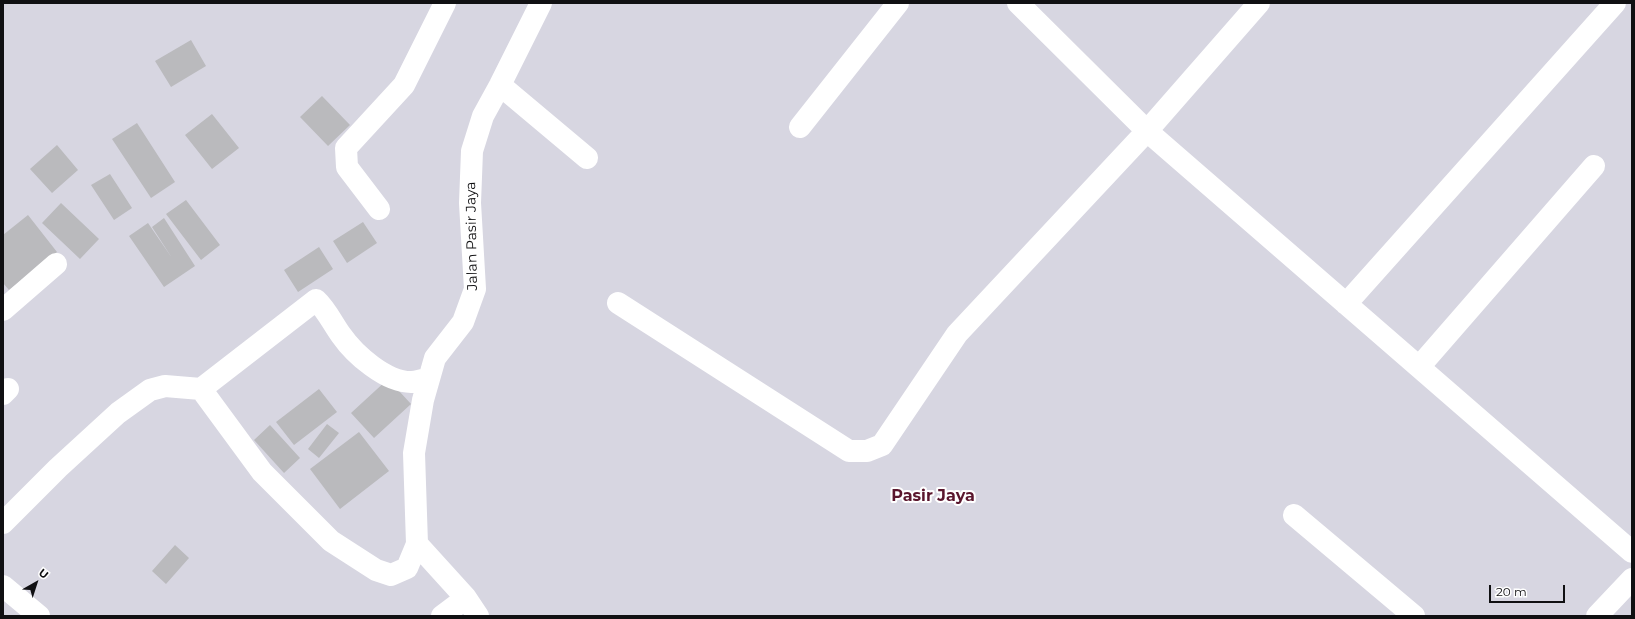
<!DOCTYPE html>
<html>
<head>
<meta charset="utf-8">
<style>
	body { margin:0 }
	#map { position:relative; width:1635px; height:619px; overflow:hidden; background:#e2e2e5; font-family:Montserrat,sans-serif }
	canvas { display:block }
	.frame { position:absolute; inset:0; border:4px solid #101012; pointer-events:none }
	.north { position:absolute; left:16px; top:563px; width:40px; height:40px; -webkit-text-stroke:3px #fff; paint-order:stroke; rotate:39deg; font-size:11px; font-weight:700; line-height:16px; text-align:center; color:#101012 }
	.north::after { content:''; display:block; margin:auto; width:14px; height:18px; background:#101012; clip-path:polygon(50% 0,100% 100%,50% 72%,0 100%) }
	.scale { position:absolute; left:1489px; top:585px; width:76px; height:18px; box-sizing:border-box; border:2px solid #101012; border-top:0; padding-left:5px; font-size:12px; line-height:14px; white-space:nowrap; color:#101012; -webkit-text-stroke:3px #fff; paint-order:stroke }
</style>
</head>
<body>
<div id="map">
<canvas width="1635" height="619"></canvas>
<div class="frame"></div>
<div class="north">U</div>
<div class="scale">20 m</div>
</div>
<script>
const g = document.querySelector('canvas').getContext('2d');
g.lineJoin = 'round';
function paint(path, color) {
  g.fillStyle = color;
  g.fill(path, 'evenodd');
}
function trace(path, color, width, dash) {
  g.strokeStyle = color;
  g.lineWidth = width;
  g.lineCap = dash ? 'butt' : 'round';
  g.setLineDash(dash || []);
  g.stroke(path);
}
function label(font, color, halo, rows, align = 'center') {
  g.font = font + ' Montserrat,sans-serif';
  g.lineWidth = 4;
  g.setLineDash([]);
  g.textBaseline = 'middle';
  g.strokeStyle = halo;
  g.fillStyle = color;
  for (const [text, x, y, turn = 0] of rows) {
    g.save();
    g.translate(x, y);
    g.rotate((+turn || 0) * Math.PI / 180);
    g.textAlign = isNaN(turn) ? turn : align;
    if (halo) g.strokeText(text, 0, 0);
    g.fillText(text, 0, 0);
    g.restore();
  }
}
paint(new Path2D(`
	M3,3H1632V616H3Z`), '#d7d6e1');
paint(new Path2D(`
	M191,40L206,66L171,87L155,61Z
	M322,96L350,125L328,146L300,117Z
	M212,114L239,148L212,169L185,135Z
	M137,123L175,182L151,198L112,139Z
	M57,145L78,170L52,193L30,169Z
	M110,174L132,208L114,220L91,185Z
	M186,200L220,245L201,260L166,214Z
	M61,203L99,239L80,259L42,223Z
	M28,215L57,252L9,290L3,283V235Z
	M164,218L195,266L164,287L129,236L148,223L172,258L152,227Z
	M363,222L377,243L347,263L333,241Z
	M319,247L333,269L298,292L284,270Z
	M388,379L411,404L374,438L351,413Z
	M319,389L337,412L294,445L276,422Z
	M327,424L339,433L319,458L308,449Z
	M270,425L300,458L284,473L254,440Z
	M359,432L389,471L340,509L310,469Z
	M175,545L189,558L166,584L152,571Z`), '#bababd');
trace(new Path2D(`
	M1018,3L1147,131L1632,552
	M500,85L587,158
	M800,127L898,3
	M379,209L347,167L346,148L404,85L445,3
	M618,303L849,451H867L882,445L957,334L1147,131L1259,3
	M1346,304L1615,3
	M3,310L56,264
	M1419,367L1594,166
	M201,389L316,300C326,309 333,324 341,335C355,355 386,382 411,382C417,382 423,380 429,378
	M3,394L8,389
	M1294,515L1414,616
	M3,523L58,468L118,413L150,390L165,386L201,389L262,472L331,541L376,570L391,575L407,568L417,544
	M3,586L39,616
	M442,616L466,598
	M478,616L466,598L417,544L414,453L423,400L435,358L463,322L475,289L470,203L472,151L483,116L500,85L541,3
	M1597,616L1632,579`), '#fff', 22);
label('14px', '#101012', '#fff', [
	["Jalan Pasir Jaya",472,236,-91]
]);
label('bold 16px', '#5a162d', '#fff', [
	["Pasir Jaya",933,496]
]);
</script>
</body>
</html>
